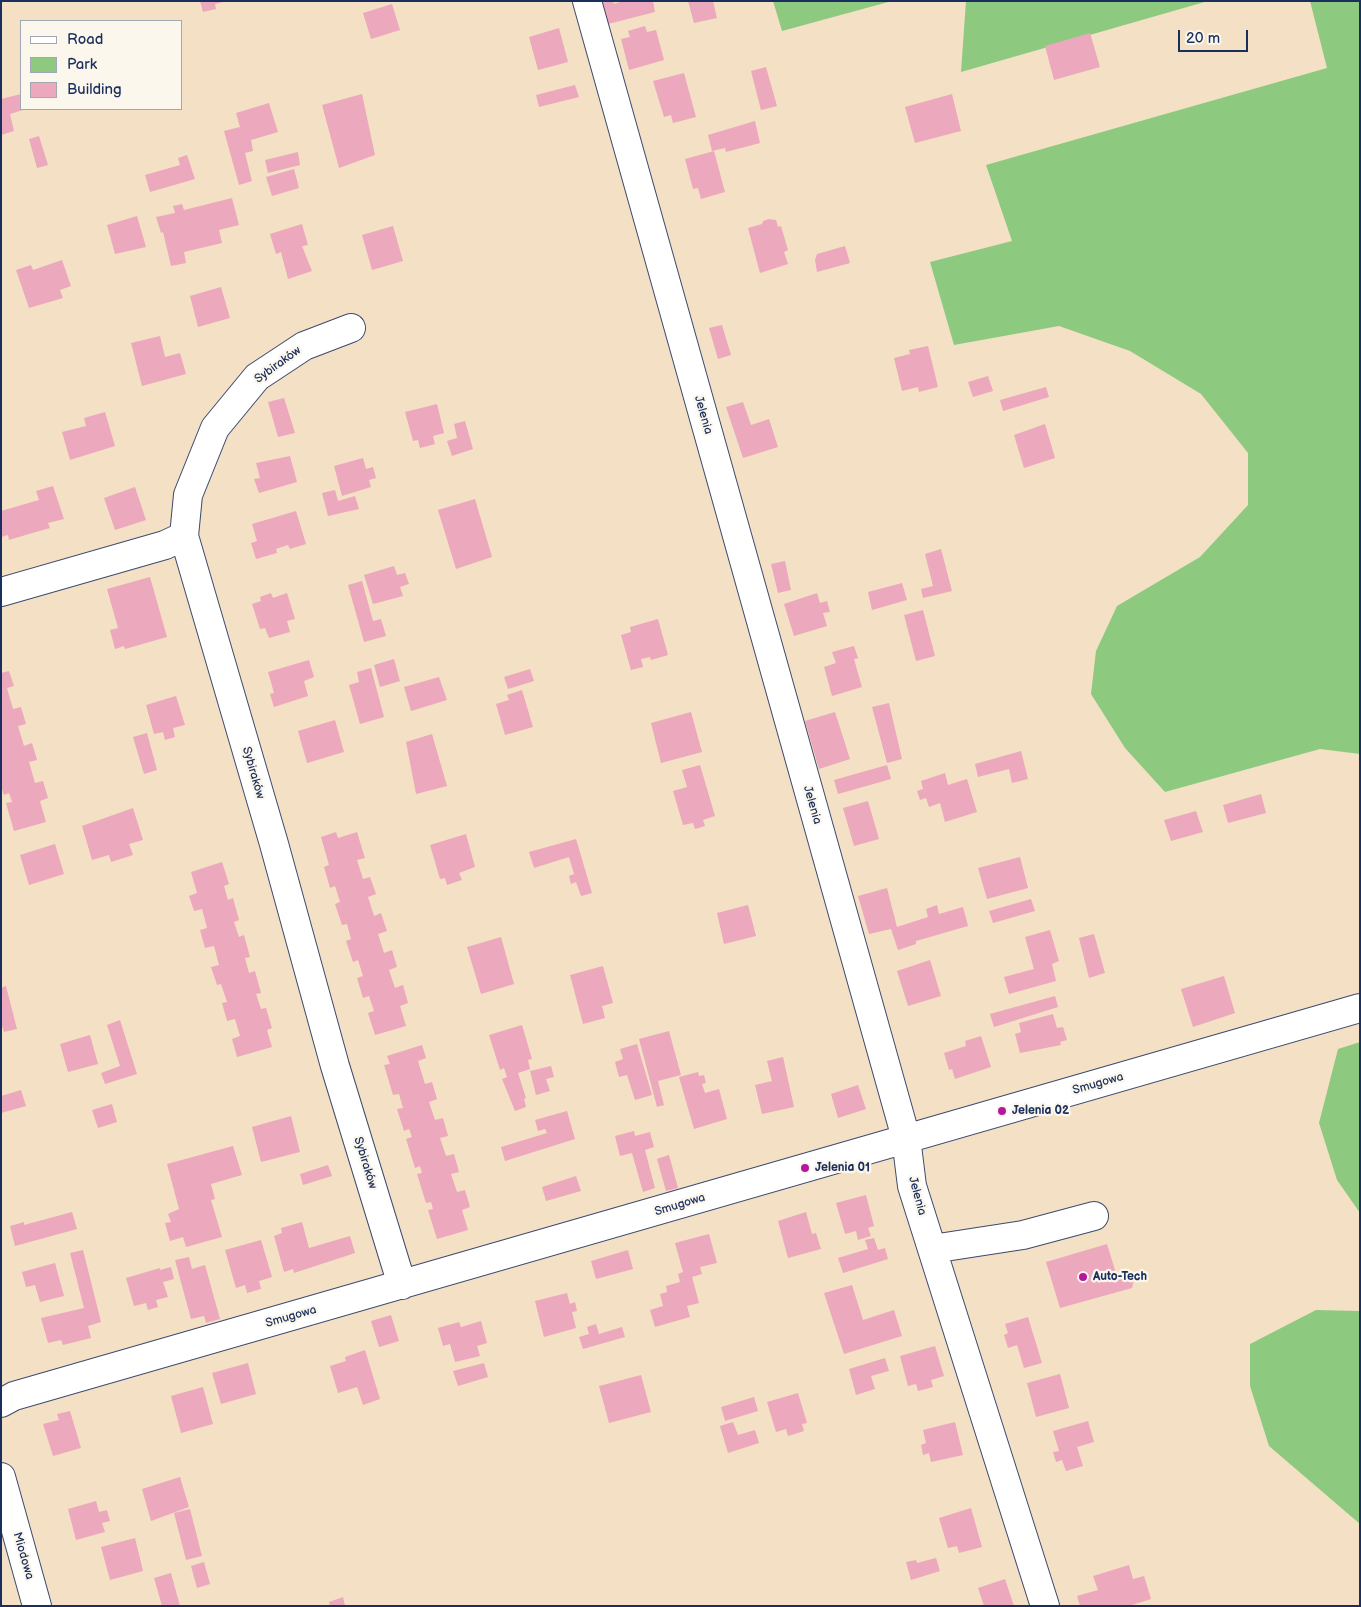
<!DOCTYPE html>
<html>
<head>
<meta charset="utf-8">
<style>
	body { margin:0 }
	#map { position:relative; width:1361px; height:1607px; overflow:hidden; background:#f4e0c4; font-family:"Balsamiq Sans",sans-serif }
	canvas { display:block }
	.frame { position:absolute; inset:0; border:2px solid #1b2f5e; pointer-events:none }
	.legend { position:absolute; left:20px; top:20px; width:162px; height:90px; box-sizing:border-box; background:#fbf7ec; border:1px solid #a1a7b3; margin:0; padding:6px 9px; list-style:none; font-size:15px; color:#1b2f5e }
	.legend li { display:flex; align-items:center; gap:10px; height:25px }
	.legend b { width:25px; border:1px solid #a1a7b3 }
	.scale { position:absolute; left:1178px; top:30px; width:70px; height:22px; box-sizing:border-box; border:2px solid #1b2f5e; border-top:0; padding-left:6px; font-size:15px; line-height:18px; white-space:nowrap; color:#1b2f5e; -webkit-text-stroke:4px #fbf7ec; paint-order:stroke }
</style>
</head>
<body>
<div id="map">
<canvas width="1361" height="1607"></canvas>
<div class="frame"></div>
<ul class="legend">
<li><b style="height:6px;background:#fff"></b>Road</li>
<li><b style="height:14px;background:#8dca80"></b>Park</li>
<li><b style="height:14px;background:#eca8bc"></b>Building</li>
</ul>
<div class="scale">20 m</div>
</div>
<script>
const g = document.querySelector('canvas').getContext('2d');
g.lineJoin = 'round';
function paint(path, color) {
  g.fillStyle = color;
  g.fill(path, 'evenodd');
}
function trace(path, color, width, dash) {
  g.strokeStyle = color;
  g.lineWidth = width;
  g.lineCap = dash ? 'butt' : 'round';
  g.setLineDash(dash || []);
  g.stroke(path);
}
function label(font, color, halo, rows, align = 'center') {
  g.font = font + ' "Balsamiq Sans",sans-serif';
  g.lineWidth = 4.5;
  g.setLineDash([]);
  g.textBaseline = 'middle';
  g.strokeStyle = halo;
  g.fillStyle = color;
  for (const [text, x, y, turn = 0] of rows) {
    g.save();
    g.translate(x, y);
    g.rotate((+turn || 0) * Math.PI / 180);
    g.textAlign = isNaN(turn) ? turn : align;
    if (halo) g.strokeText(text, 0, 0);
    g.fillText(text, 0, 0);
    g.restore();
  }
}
paint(new Path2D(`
	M773,1H892L782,31Z
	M966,1H1208L961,72Z
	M1310,1H1360V754L1320,749L1165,792L1125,748L1091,694L1096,651L1117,606L1200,557L1248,505V453L1201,394L1130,351L1059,326L954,345L930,262L1012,241L986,165L1327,68Z
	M1360,1042V1213L1337,1180L1319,1123L1338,1049Z
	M1316,1310L1360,1311V1524L1269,1446L1250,1386V1344Z`), '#8dca80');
paint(new Path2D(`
	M200,1H223V2L215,4L216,9L203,12Z
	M602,1H613L614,4L623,1H653L655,12L608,24Z
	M688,1H713L717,18L694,23Z
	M392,4L400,30L371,39L363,13Z
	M645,26L647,32L656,30L664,60L629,70L621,39L630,37L628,31Z
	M559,28L568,62L538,70L529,37Z
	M1090,33L1100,67L1054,80L1045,46Z
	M766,67L777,106L761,110L751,71Z
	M684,73L696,117L673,123L671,115L664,117L653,81Z
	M575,85L579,97L539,107L536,95Z
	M21,94V109H26L10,114L14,131L1,135V99Z
	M362,94L375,155L339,168L322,105Z
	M952,94L961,131L915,143L905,107Z
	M269,103L278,132L251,140L253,151L245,153L252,181L239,185L224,131L240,127L236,113Z
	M755,121L760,143L726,152L725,148L712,151L708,135Z
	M39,136L48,165L37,168L29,139Z
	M714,151L725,192L701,199L698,188L693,189L685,159Z
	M298,152L300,165L268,173L265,160Z
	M187,155L195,179L150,192L145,175L180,165L178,158Z
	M294,169L299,188L272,196L266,177Z
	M232,198L239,225L219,230L222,243L184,252L186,263L171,266L163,232L161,233L156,217L175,213L173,206L182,204L184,210Z
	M137,216L146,247L115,254L107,225Z
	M769,219L776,220L778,227L781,226L788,250L784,252L788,264L760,273L748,228L762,224L763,221Z
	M302,224L308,245L302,246L312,271L288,279L281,252L276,254L270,234Z
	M393,226L403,261L372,270L362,235Z
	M845,246L850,263L817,272L815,260L817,254Z
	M62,260L71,286L60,290L63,298L29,308L16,270L31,265L33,270Z
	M221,287L230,318L198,327L190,296Z
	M722,325L731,355L718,359L709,328Z
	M160,336L165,357L180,353L186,374L142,386L131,343Z
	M928,346L938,387L919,392L918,387L902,391L894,358L910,354L909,350Z
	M988,376L993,391L973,397L968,382Z
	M1046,387L1049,397L1003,411L1000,400Z
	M284,398L295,433L278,437L268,402Z
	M743,402L751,425L769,419L778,447L743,458L726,407Z
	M437,404L444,433L433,436L435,444L420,448L418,440L413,441L405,412Z
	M105,412L115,446L70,460L62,432L86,426L84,418Z
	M465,421L473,449L452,456L447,441L457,438L454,424Z
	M1045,424L1055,458L1024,468L1014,435Z
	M290,456L297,482L259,493L254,479L260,478L256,463Z
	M363,458L366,469L373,467L376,478L369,480L371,487L342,496L334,466Z
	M53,486L64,519L48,523L50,528L29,534L9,540L8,535L1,537V511L39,500L36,491Z
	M135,487L146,520L115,530L104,498Z
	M335,490L338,501L355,496L359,509L328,516L322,493Z
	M475,499L492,557L456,569L438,510Z
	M296,511L306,544L290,549L288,545L276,549L277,553L256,559L251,543L257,541L252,524Z
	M941,549L952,591L923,598L921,589L933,586L925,554Z
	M785,561L791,590L778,593L771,564Z
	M394,566L397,575L405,573L409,584L400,587L403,596L373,604L364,575Z
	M150,577L167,637L125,649L124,646L115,649L110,630L118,628L107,589Z
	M362,581L373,621L381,619L386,636L364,642L348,585Z
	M902,583L907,600L872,610L868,592Z
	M271,593L273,598L287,593L295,619L287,621L290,632L269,638L265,628L260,629L252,604L261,601L260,597Z
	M817,593L820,603L827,601L830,612L823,613L827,626L794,636L784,604Z
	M923,610L935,656L916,661L904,615Z
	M658,619L668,655L651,660L650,657L641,659L643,667L631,670L621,635L631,632L630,627Z
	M854,646L858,658L854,659L862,687L832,696L824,667L836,663L832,652Z
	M394,659L400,681L380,687L374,665Z
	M309,660L314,677L304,681L308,696L274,707L270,694L274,693L268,672Z
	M371,668L384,717L360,724L349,685L359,682L357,672Z
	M530,669L534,681L508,689L504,677Z
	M9,671L14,686L7,688L13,709L21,707L26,724L18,726L24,746L32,743L37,760L29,762L35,783L43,781L48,798L40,801L46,822L14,831L6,803L12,802L9,793L4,795L1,786V673Z
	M439,677L447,700L411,711L404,687Z
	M522,690L533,727L505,735L496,704L509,700L507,695Z
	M176,696L185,725L173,728L175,737L165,740L163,732L154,734L146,705Z
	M889,703L902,759L887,763L872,707Z
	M691,712L702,752L661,763L651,723Z
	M835,712L850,759L819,769L805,721Z
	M335,720L344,752L307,763L298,731Z
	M147,733L157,770L144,774L133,737Z
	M432,734L447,786L416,794L406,742Z
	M1021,751L1028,779L1012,783L1009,769L978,777L975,764Z
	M700,765L715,816L703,820L705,826L695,829L693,823L683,825L673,791L687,787L682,770Z
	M887,765L891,779L838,794L834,780Z
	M945,773L948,785L967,779L977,812L945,822L940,803L929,807L926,798L920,800L917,791L923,789L921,781Z
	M1261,794L1266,813L1228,823L1223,805Z
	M868,801L879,839L854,846L843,808Z
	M133,808L143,840L129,844L133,855L111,862L109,855L92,860L82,826Z
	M1196,811L1203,832L1171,841L1164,820Z
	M336,832L338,838L357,832L365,858L357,860L363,879L370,877L376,894L368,897L374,916L381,913L387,931L378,934L384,953L392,950L397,967L389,970L395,988L403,985L408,1003L400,1006L406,1026L375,1035L368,1013L374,1011L369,996L363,998L357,978L363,976L358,960L353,962L346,941L351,939L347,924L342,925L335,904L340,902L335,886L330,888L324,867L329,865L321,837Z
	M466,834L475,867L459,873L462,880L447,885L445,878L440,879L430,845Z
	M576,839L592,893L581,896L576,882L571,884L569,876L574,874L569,857L534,868L529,852Z
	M55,844L64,874L29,885L20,855Z
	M1020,857L1028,888L987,899L978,868Z
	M222,862L229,884L224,886L228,900L233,898L239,920L234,922L239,937L244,935L250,957L245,958L249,973L255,971L261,993L256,994L261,1009L266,1008L272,1028L267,1030L272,1047L237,1057L232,1039L240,1036L235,1019L227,1021L222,1003L227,1002L221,984L217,985L211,967L219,965L214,946L205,948L200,930L207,928L202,909L194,911L189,896L197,893L191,872Z
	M887,888L897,927L928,917L926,909L937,905L939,914L963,907L968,926L916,941V944L898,950L891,929L869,934L858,896Z
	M1031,899L1035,911L993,923L989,911Z
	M748,905L756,936L724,944L717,913Z
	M1050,930L1059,961L1052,964L1056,981L1009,994L1004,977L1034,969L1025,937Z
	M1094,934L1105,973L1089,978L1079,938Z
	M501,937L514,984L481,994L467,947Z
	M930,960L941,996L908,1006L897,971Z
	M603,966L613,1003L602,1006L605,1018L583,1024L570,975Z
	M1224,976L1235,1013L1193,1027L1181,989Z
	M6,986L17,1029L4,1032L1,1023V988Z
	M1055,996L1058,1007L994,1027L990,1014Z
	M1053,1014L1057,1028L1063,1027L1067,1040L1060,1042L1061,1045L1020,1053L1015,1034L1021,1032L1019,1023Z
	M120,1020L137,1074L105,1084L101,1073L120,1066L107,1025Z
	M522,1025L532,1059L528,1060L530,1069L518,1073L526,1098L524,1099L526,1107L515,1111L502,1079L507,1077L504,1068L500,1070L489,1035Z
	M669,1031L681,1075L658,1081L664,1105L657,1107L639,1039Z
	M90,1035L98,1064L68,1072L60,1044Z
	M981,1036L991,1067L955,1079L952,1069L949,1070L944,1053L966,1046L965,1041Z
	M637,1044L652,1095L635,1100L627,1075L619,1077L615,1062L623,1059L620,1049Z
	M422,1045L426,1058L418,1061L425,1084L432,1082L437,1099L429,1102L435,1120L443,1118L448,1136L440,1138L446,1156L454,1154L459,1172L451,1174L457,1192L465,1190L470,1207L462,1210L468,1230L437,1239L428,1210L433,1209L431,1202L426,1203L417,1174L422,1173L420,1166L415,1168L406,1139L412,1137L409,1129L404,1131L397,1109L403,1108L399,1094L393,1095L384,1065L390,1064L387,1056Z
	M783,1057L794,1107L762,1114L755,1085L772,1081L767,1061Z
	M551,1066L554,1077L546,1079L550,1091L536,1095L530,1071Z
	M698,1072L699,1076L704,1075L706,1083L702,1084L705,1093L719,1089L727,1119L694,1129L679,1077Z
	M858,1085L866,1109L838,1118L831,1094Z
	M21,1090L26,1106L1,1113V1096Z
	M112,1104L117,1122L98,1128L92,1110Z
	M567,1111L575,1139L505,1161L501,1147L547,1133L545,1129L538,1131L535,1120Z
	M291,1116L300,1152L261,1162L252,1127Z
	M634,1131L635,1136L650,1132L654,1147L645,1150L655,1188L643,1192L632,1153L620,1156L615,1136Z
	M233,1146L242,1175L211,1184L215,1199L211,1200L222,1237L186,1247L183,1237L170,1241L165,1223L171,1222L168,1214L179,1209L167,1164Z
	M669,1155L678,1188L666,1191L657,1159Z
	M328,1165L332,1176L303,1185L300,1174Z
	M576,1176L581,1191L546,1201L542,1187Z
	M866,1195L874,1226L868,1228L871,1236L858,1240L856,1231L845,1234L836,1203Z
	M72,1212L77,1229L15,1246L10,1226L24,1222V1225Z
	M806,1212L812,1234L816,1233L821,1249L788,1258L778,1221Z
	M302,1222L309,1248L350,1236L355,1253L294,1273L293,1269L284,1272L274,1236L282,1233L281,1228Z
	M709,1234L717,1263L700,1267L702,1274L692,1277L699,1303L687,1306L690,1317L655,1327L650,1310L663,1306L660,1294L667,1292L666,1286L680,1282L678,1274L683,1272L675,1243Z
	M874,1238L878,1250L885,1248L888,1259L843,1273L838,1258L868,1249L865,1240Z
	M261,1240L272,1277L259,1281L261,1289L247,1293L245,1285L236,1288L225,1250Z
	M1107,1244L1118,1280L1135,1274L1132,1288L1060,1308L1046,1262Z
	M83,1250L101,1322L88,1326L91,1338L63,1345L61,1340L48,1343L41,1318L84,1308L70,1253Z
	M628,1250L633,1269L596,1279L591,1261Z
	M189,1257L192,1269L205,1265L220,1319L206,1323L204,1316L191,1319L175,1260Z
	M55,1263L64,1296L40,1302L35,1285L26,1287L22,1272Z
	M171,1267L174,1279L163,1282L168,1297L156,1300L158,1307L148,1310L146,1303L134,1306L126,1278L160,1268V1270Z
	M852,1285L863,1320L894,1310L902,1336L844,1354L824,1293Z
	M567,1293L570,1304L575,1302L577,1311L572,1312L576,1328L544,1337L535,1301Z
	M391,1315L399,1341L379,1347L371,1321Z
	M1028,1317L1042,1363L1024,1368L1017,1345L1008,1348L1004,1335L1008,1333L1005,1324Z
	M481,1321L487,1343L477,1346L480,1356L455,1362L450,1344L443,1346L438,1328L459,1322L461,1327Z
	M596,1324L599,1334L622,1327L625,1337L583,1349L579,1337L589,1334L587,1327Z
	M935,1346L944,1376L931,1380L933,1387L918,1391L916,1384L908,1386L900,1356Z
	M365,1350L380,1399L363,1405L357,1387L338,1393L330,1366L346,1361L345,1357Z
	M885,1358L889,1371L871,1376L875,1389L856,1395L849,1369Z
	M248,1363L256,1394L221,1404L212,1373Z
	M484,1363L488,1377L458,1386L453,1371Z
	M1060,1374L1069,1408L1036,1417L1027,1383Z
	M641,1375L651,1412L609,1423L599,1386Z
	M203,1387L213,1424L181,1433L171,1396Z
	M798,1393L807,1423L802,1424L804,1431L788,1436L786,1429L776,1432L767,1402Z
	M754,1397L758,1411L725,1421L721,1407Z
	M70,1411L81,1448L53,1456L43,1424L59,1420L57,1414Z
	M1088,1421L1094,1442L1077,1447L1083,1466L1066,1471L1062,1460L1056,1462L1053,1452L1059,1451L1053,1431Z
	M733,1422L738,1435L755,1430L759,1443L728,1453L720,1426Z
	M955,1422L963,1455L931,1462L929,1453L923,1455L921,1445L926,1443L923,1430Z
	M180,1477L189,1507L151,1521L142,1489Z
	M96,1501L99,1512L107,1510L110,1521L102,1523L105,1532L76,1540L68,1509Z
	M971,1508L982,1547L959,1553L957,1546L948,1548L939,1518Z
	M190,1509L202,1556L186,1560L174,1513Z
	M135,1538L143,1571L110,1580L101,1547Z
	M936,1558L940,1571L911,1580L906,1562L916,1560L917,1563Z
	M204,1562L210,1584L197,1588L191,1566Z
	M1129,1565L1133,1579L1144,1576L1151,1599L1129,1606H1080L1077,1596L1098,1590L1093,1576Z
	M171,1573L180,1606H162L154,1578Z
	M1005,1579L1014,1606H984L978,1588Z
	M343,1597L345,1606H330L329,1602Z`), '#eca8bc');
const minor = new Path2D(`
	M587,1L906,1138L912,1186L1045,1606
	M351,328L304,346L257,377L215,428L188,495L184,536L274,844L335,1066L402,1285
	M1,592L165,545L184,536
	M932,1249L1023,1235L1094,1216
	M1,1403L14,1396L1360,1008
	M1,1477L37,1606`);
trace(minor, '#3c4a6d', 30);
trace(minor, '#fff', 28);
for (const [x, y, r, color] of [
	[1002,1111,5,"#b5179e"],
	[805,1168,5,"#b5179e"],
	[1083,1277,5,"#b5179e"]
]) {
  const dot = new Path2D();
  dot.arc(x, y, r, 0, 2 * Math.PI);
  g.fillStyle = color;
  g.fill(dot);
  trace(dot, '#fbf7ec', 2);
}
label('12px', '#1b2f5e', '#fbf7ec', [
	["Sybiraków",278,365,-36],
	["Jelenia",703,415,74],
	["Sybiraków",253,773,74],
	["Jelenia",812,805,74],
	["Smugowa",1098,1084,-16],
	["Sybiraków",365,1163,73],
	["Jelenia",917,1196,75],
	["Smugowa",680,1205,-17],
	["Smugowa",291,1317,-16],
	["Miodowa",23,1556,74]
]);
label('bold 12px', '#1b2f5e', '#fbf7ec', [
	["Jelenia 02",1012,1111],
	["Jelenia 01",815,1168],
	["Auto-Tech",1093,1277]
], 'left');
</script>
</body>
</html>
